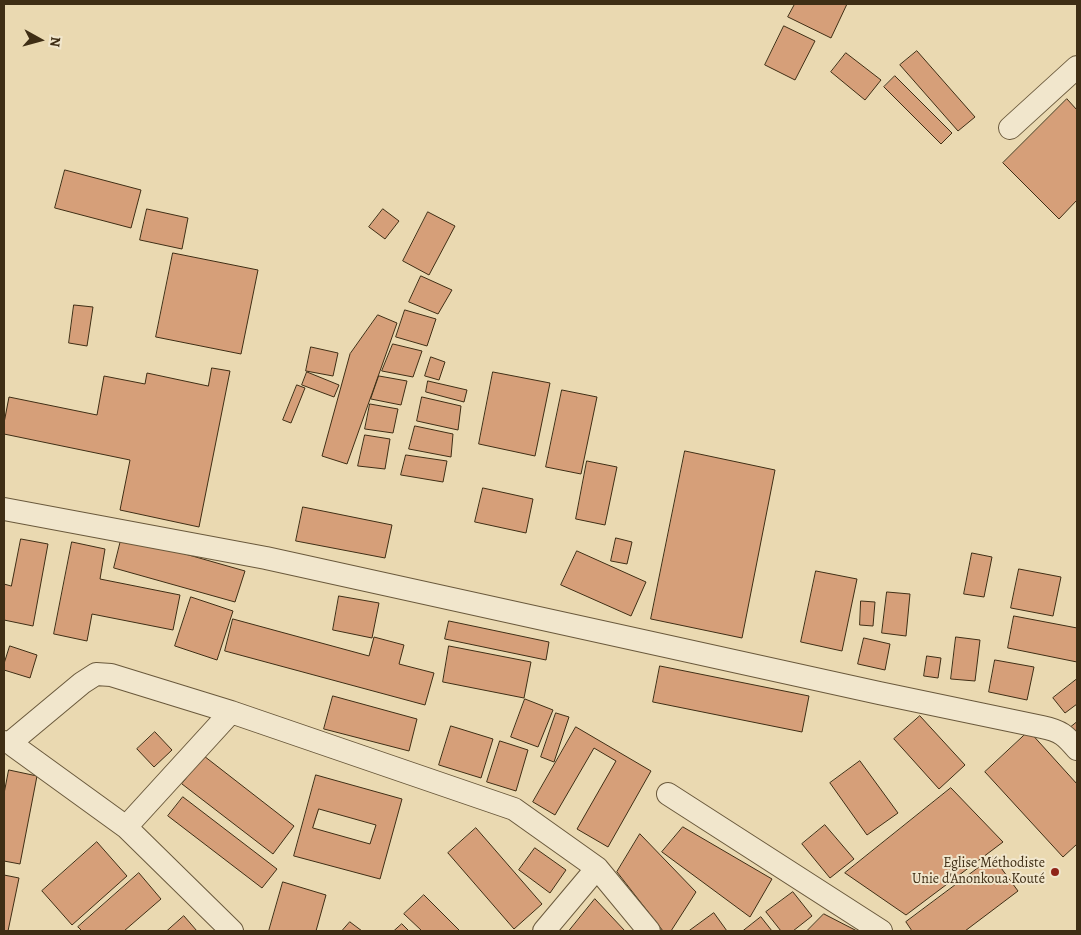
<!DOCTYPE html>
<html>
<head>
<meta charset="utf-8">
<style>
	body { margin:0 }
	#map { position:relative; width:1081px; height:935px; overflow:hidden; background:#ead9b1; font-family:Alegreya,serif }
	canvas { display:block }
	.frame { position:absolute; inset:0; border:5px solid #3f2e15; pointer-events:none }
	.north { position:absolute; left:15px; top:15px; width:50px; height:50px; -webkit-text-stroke:4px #f1e6cc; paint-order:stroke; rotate:97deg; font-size:14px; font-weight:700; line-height:20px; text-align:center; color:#3f2e15 }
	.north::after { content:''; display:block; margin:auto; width:18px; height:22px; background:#3f2e15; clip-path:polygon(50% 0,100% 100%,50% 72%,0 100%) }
</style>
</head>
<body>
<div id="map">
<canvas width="1081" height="935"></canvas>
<div class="frame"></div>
<div class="north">N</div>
</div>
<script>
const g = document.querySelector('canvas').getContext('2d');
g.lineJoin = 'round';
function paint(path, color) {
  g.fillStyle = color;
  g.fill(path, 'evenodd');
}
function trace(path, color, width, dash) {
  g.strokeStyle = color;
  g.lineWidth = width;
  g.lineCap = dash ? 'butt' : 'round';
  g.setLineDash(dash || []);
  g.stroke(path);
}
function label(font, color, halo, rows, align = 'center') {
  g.font = font + ' Alegreya,serif';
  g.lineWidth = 4;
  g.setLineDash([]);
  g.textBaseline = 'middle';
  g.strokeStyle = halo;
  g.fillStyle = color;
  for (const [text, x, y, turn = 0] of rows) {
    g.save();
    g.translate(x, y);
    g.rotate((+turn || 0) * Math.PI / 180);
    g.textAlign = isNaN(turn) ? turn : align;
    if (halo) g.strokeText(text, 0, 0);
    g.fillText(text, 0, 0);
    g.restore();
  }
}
const building = new Path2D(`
	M795,4H847L831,38L788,17Z
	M784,26L815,41L795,80L765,65Z
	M917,51L975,117L958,131L900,65Z
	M846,53L881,80L865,100L831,72Z
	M895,76L952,133L941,144L884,87Z
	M1067,99L1077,110V200L1059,219L1003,163Z
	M65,170L141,190L131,228L55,208Z
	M147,209L188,218L182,249L140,240Z
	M383,209L399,221L385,239L369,227Z
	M428,212L455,226L429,275L403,261Z
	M173,253L258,270L241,354L156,337Z
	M421,276L452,290L438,314L409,302Z
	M74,305L93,307L87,346L69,343Z
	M405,310L436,319L427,346L396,337Z
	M378,315L397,323L347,464L322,456L350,354Z
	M393,344L422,351L413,377L382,371Z
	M311,347L338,353L333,376L306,371Z
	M431,357L445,362L439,380L425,376Z
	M212,368L230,371L199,527L120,510L130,460L4,434V423L9,397L97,415L104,376L145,384L147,373L208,386Z
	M307,372L339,385L334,397L302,385Z
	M493,372L550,383L535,456L479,444Z
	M379,376L407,381L401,405L371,399Z
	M428,381L467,390L464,402L426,392Z
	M297,385L305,388L291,423L283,420Z
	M562,390L597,397L581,474L546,467Z
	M422,397L461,406L458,430L417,421Z
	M370,404L398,409L393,433L365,429Z
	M415,426L453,434L451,457L409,449Z
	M365,435L390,439L385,469L358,466Z
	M685,451L775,470L742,638L651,619Z
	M406,455L447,461L443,482L401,475Z
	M587,461L617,467L605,525L576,519Z
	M483,488L533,499L526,533L475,522Z
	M303,507L392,525L385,558L296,541Z
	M122,536L245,571L235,602L114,568Z
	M616,538L632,542L627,564L611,561Z
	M21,539L48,544L33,626L4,620V584L11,586Z
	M72,542L105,549L100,579L180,595L173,630L92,614L87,641L54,634Z
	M577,551L646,582L631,616L561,585Z
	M972,553L992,557L984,597L964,594Z
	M1019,569L1061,577L1053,616L1011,608Z
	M816,571L857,579L842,651L801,642Z
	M887,592L910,594L906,636L882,633Z
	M339,596L379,603L372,638L333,630Z
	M191,597L233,611L217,660L175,646Z
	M861,601L875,602L873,626L860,625Z
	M1014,616L1077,628V662L1008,648Z
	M233,619L369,656L374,637L404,645L399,664L434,673L425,705L225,651Z
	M449,621L549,642L546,660L445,639Z
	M956,637L980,640L975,681L951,679Z
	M864,638L890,644L885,670L858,664Z
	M10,646L37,655L30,678L4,670V664Z
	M449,646L531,662L524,698L443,682Z
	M927,656L941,658L938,678L924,676Z
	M995,660L1034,667L1027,700L989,692Z
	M660,666L809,696L802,732L653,702Z
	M1077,679V704L1065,713L1053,698Z
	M333,696L417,719L409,751L324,729Z
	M525,699L553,710L538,747L511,737Z
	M556,713L569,717L554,762L541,757Z
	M920,716L965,765L939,789L894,739Z
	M1077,722V734L1071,727Z
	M451,726L493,739L481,778L439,765Z
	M576,727L651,771L608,847L577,829L616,761L594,748L555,815L533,802Z
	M1029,731L1077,784V844L1063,857L985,772Z
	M155,732L172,750L154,767L137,749Z
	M500,741L528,750L516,791L487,782Z
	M204,756L294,826L273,854L182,784Z
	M860,761L898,813L867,835L830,783Z
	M9,770L37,776L20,864L4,861V794Z
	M316,775L402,799L380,879L294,856ZM319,809L376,825L370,844L313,828Z
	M951,788L1003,842L906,915L845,873Z
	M183,797L277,869L262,888L168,816Z
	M825,825L854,859L830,878L802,844Z
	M683,827L772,879L750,917L662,852Z
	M476,828L542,904L514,929L448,853Z
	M640,834L696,892L671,931H663L617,872Z
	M97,842L127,876L72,925L42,891Z
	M535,848L566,870L550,893L519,870Z
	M993,857L1018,891L965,931H912L906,922Z
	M139,873L161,899L124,931H82L78,927Z
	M4,875L19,878L8,931H4Z
	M283,882L326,895L316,931H269Z
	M793,892L812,916L793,931H781L766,912Z
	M424,895L460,931H422L404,914Z
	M595,899L625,931H569Z
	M714,913L727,931H689Z
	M824,914L857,931H807Z
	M184,916L197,931H167Z
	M761,917L772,931H743Z
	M350,922L362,931H342Z
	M402,924L409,931H394Z`);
paint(building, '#d69f79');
trace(building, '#3f2e15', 1);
const street = new Path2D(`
	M1010,128L1077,67
	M4,509L266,558L879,693L1042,727C1061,731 1065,735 1077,749
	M4,742L10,743L126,827L232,931
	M10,743L82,683L96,674L111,675L231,712L514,809L597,868L649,931
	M668,794L881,931
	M126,827L231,712
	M544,931L597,868`);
trace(street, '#6a593c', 24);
trace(street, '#f1e6cc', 22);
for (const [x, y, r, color] of [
	[1055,872,5,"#8f2418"]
]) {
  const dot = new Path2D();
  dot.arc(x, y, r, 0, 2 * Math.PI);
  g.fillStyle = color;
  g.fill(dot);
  trace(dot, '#f1e6cc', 2);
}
label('14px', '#3f2e15', '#f1e6cc', [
	["Eglise Méthodiste",1045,864],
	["Unie d'Anonkoua Kouté",1045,880]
], 'right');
</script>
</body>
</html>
